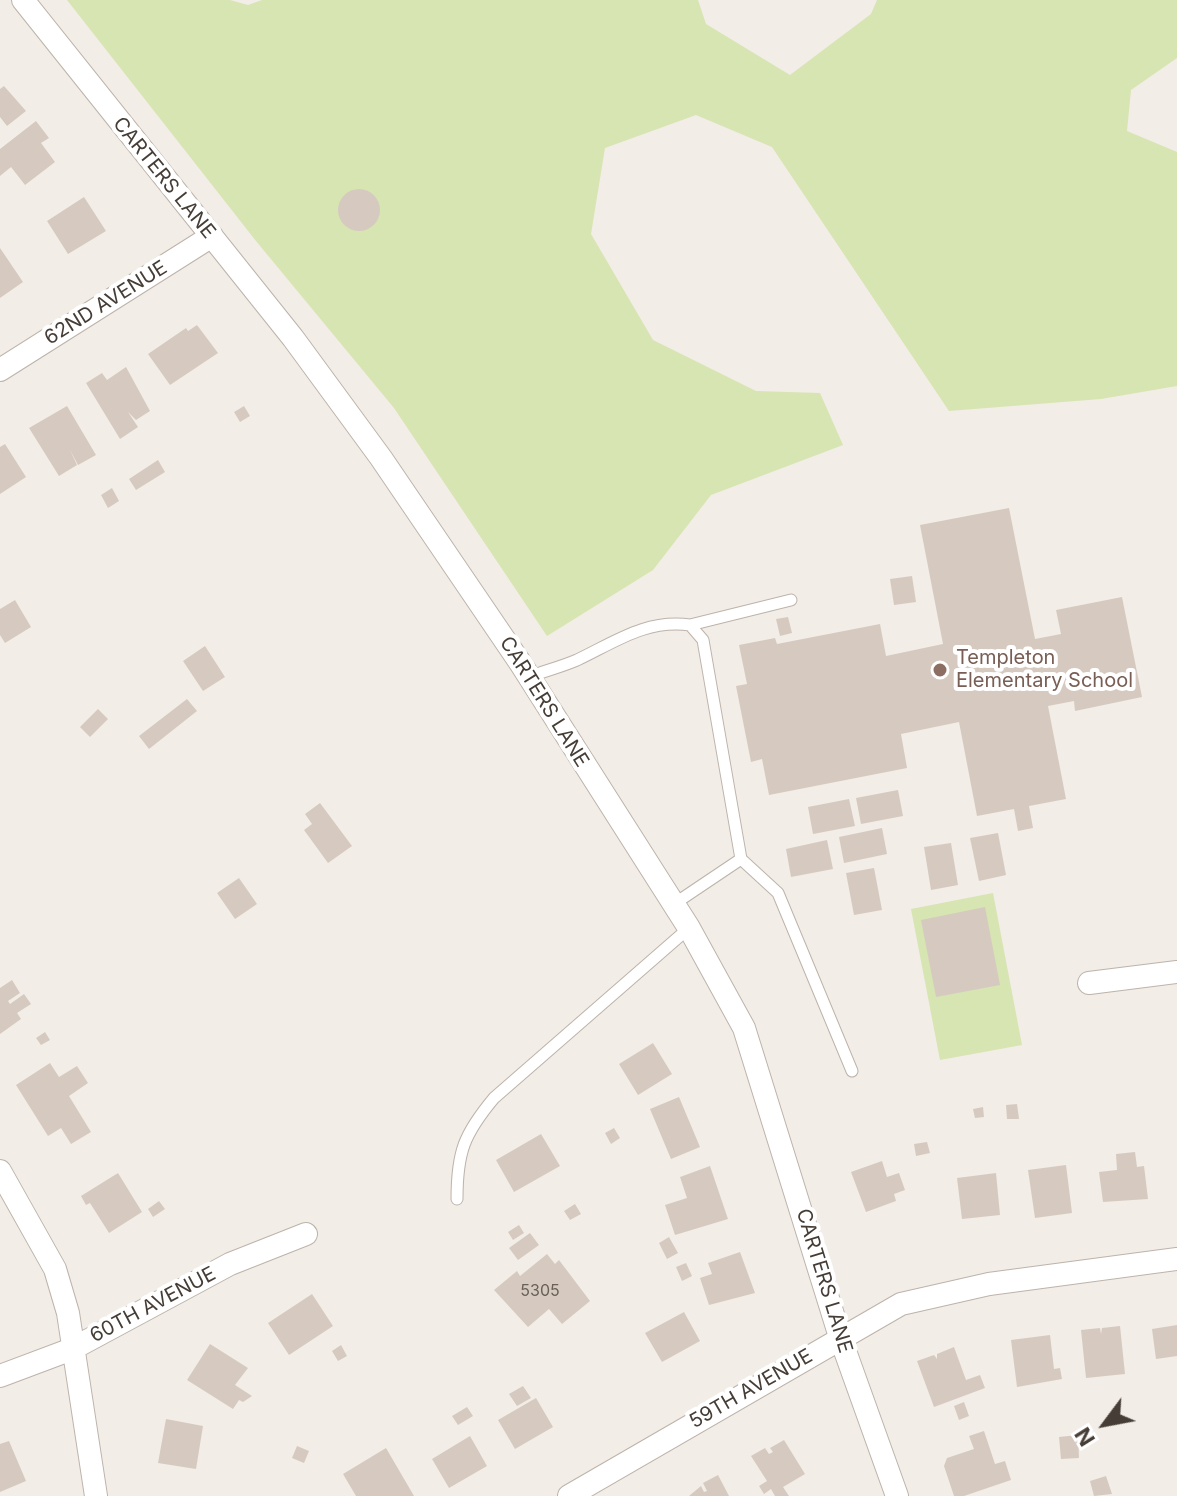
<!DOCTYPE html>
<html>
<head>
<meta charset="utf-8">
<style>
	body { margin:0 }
	#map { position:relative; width:1177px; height:1496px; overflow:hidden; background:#f2ede7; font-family:Inter,sans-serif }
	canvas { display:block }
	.north { position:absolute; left:1065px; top:1384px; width:80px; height:80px; -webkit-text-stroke:6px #fff; paint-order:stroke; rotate:238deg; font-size:22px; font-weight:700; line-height:32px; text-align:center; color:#453d36 }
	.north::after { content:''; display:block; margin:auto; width:28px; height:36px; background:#453d36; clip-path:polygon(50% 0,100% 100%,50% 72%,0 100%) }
</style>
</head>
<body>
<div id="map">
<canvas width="1177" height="1496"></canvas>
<div class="north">N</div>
</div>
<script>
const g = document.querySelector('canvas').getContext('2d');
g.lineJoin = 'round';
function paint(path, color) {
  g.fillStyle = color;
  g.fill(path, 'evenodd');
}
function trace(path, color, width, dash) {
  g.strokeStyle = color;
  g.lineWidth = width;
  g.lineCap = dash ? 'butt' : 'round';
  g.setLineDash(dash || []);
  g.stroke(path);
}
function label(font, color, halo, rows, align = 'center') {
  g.font = font + ' Inter,sans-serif';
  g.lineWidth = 8;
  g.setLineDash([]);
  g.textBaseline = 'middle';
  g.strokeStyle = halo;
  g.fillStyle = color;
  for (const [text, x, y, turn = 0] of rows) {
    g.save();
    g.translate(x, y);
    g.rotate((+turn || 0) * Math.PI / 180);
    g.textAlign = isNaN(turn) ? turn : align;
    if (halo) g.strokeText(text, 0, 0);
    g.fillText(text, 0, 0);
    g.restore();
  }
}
paint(new Path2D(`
	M67,0H230L248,5L262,0H698L706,24L790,75L871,14L877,0H1177V58L1131,90L1127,131L1177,152V386L1101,399L949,411L772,147L696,115L605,148L591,234L653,340L756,391L820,393L843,445L711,495L653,570L547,636L394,408L256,241Z
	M993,893L1022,1045L940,1060L911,909Z`), '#d6e5b1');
paint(new Path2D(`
	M4,86L26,111L7,126L0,117V89Z
	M36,121L49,138L41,143L55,162L25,185L11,167L0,176V149Z
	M338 210a21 21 0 1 1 42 0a21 21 0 1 1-42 0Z
	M84,197L106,231L68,254L47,221Z
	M0,248L23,282L0,298Z
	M197,325L218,353L170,385L148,354L186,328L188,331Z
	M126,367L150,411L136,420L128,412L138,427L120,439L86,383L102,373L107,380Z
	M67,406L96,455L78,465L70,450L77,465L59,476L29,428Z
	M244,406L250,416L240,422L234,412Z
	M5,444L26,477L0,494V447Z
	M158,460L165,472L136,490L129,479Z
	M112,488L119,501L108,508L101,495Z
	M1009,508L1035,639L1061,634L1056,610L1122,597L1142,697L1075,711L1074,701L1048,706L1066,799L1029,806L1033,828L1018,831L1014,809L977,816L959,722L901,734L907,768L769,795L762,759L751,762L736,686L747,684L739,645L775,638L777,644L880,624L886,656L943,644L920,525Z
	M912,576L916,602L894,605L890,579Z
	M15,600L31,627L5,643L0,635V609Z
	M788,617L792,633L780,636L776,619Z
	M205,646L225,677L203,691L183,661Z
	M187,699L197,711L149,749L139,736Z
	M98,709L108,719L90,737L80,727Z
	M898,790L903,816L861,824L856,798Z
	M849,799L855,826L813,834L808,807Z
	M320,803L352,846L328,863L304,830L312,824L305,814Z
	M882,828L887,854L844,863L839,837Z
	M998,833L1006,875L979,881L970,838Z
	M827,840L833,869L791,877L786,849Z
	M951,843L958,885L931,890L924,847Z
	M874,868L882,910L854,915L846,873Z
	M239,878L257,904L235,919L217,893Z
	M985,907L1000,985L936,997L921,920Z
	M12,980L20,993L8,1001L10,1004L24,994L31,1004L17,1013L21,1019L0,1034V988Z
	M45,1032L50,1040L41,1045L36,1038Z
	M653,1043L672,1074L638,1095L619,1064Z
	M50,1063L59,1077L77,1066L88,1083L69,1096L91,1132L71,1144L61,1128L48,1136L16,1085Z
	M679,1097L700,1147L671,1159L650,1109Z
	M1017,1104L1019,1119H1007L1006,1105Z
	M983,1107L984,1117L975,1118L973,1109Z
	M614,1128L620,1138L611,1144L605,1133Z
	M541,1134L560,1166L514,1192L496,1160Z
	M927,1142L930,1153L916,1156L914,1144Z
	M1135,1152L1137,1167L1144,1166L1148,1199L1103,1202L1099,1172L1117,1170L1116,1154Z
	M882,1161L887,1177L899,1173L905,1190L894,1194L896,1201L866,1212L851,1172Z
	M1066,1165L1072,1213L1035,1218L1028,1170Z
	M710,1166L728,1219L675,1235L665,1205L687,1198L680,1177Z
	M118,1173L142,1212L109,1233L90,1203L86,1205L81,1196Z
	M996,1173L1000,1215L962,1219L957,1178Z
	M159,1201L165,1209L153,1217L148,1209Z
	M575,1204L581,1214L570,1220L564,1211Z
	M519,1225L524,1233L513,1240L508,1232Z
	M530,1233L539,1245L518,1260L509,1248Z
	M669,1237L678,1253L667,1259L659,1243Z
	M740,1252L755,1293L709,1305L700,1278L712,1274L708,1263Z
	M547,1254L555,1264L559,1260L590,1301L562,1324L549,1309L528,1327L494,1290L517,1271L520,1276Z
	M686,1263L692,1276L682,1281L676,1267Z
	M312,1294L333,1326L289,1355L268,1323Z
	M684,1312L700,1341L662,1362L645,1333Z
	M1177,1325V1356L1156,1359L1152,1329Z
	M1120,1326L1125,1374L1086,1378L1081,1330L1100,1328L1101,1334L1102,1328Z
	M1050,1335L1054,1369L1060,1368L1062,1379L1017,1387L1011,1340Z
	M210,1344L248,1368L235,1385L252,1396L243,1402L239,1400L233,1409L187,1380Z
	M341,1345L347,1356L338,1361L332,1351Z
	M954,1347L966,1380L980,1375L985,1388L934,1407L917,1361L934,1355L937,1359V1354Z
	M523,1386L531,1398L517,1406L509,1394Z
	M536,1398L553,1427L515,1449L498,1420Z
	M964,1402L969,1416L959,1420L954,1406Z
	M467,1407L473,1416L458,1425L452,1416Z
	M166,1419L203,1426L196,1469L158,1463Z
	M984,1431L995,1464L1005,1461L1011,1480L964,1496H954L944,1466L947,1458L974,1449L969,1436Z
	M1078,1435L1079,1458L1061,1459L1059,1437Z
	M470,1436L487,1466L449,1488L432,1459Z
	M784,1440L805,1474L783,1487L789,1496H775L771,1489L764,1494L759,1486L767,1481L751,1456L765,1448L769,1454L773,1452L770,1448Z
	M9,1441L26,1481L0,1492V1444Z
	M297,1446L309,1451L304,1463L292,1458Z
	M386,1448L414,1496H356L343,1474Z
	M718,1475L729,1496H689L701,1486L704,1492L707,1491L703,1483Z
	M1106,1476L1112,1494L1094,1496L1090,1481Z`), '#d6cac0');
const lane = new Path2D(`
	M690,625L791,600
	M529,677C544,671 561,667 577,660C615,642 646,619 690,625L703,640L741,859L778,893L852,1071
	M674,904L741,859
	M457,1199C457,1152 464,1134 494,1098L689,928`);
const street = new Path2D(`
	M23,0L293,338L381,458L521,664L689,928L744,1028L840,1337L897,1496
	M0,370L212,236
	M1089,983L1177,972
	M0,1171L55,1269L68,1313L96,1496
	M0,1376L72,1349L230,1264L306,1234
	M569,1496L901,1304L989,1284L1177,1259`);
trace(lane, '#bdb3aa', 13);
trace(street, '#bdb3aa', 24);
trace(lane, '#fff', 11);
trace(street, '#fff', 22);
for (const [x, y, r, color] of [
	[940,670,8,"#8d6e63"]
]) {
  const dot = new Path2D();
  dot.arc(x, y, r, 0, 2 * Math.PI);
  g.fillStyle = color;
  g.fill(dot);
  trace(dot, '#fff', 3);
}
label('16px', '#696058', null, [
	["5305",540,1291]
]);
label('20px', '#453d36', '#fff', [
	["CARTERS LANE",164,178,51],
	["62ND AVENUE",106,303,-32],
	["CARTERS LANE",544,702,58],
	["CARTERS LANE",824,1281,73],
	["60TH AVENUE",153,1305,-28],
	["59TH AVENUE",751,1389,-30]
]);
label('20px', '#785e54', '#fff', [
	["Templeton",956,658],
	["Elementary School",956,681]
], 'left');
</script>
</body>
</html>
